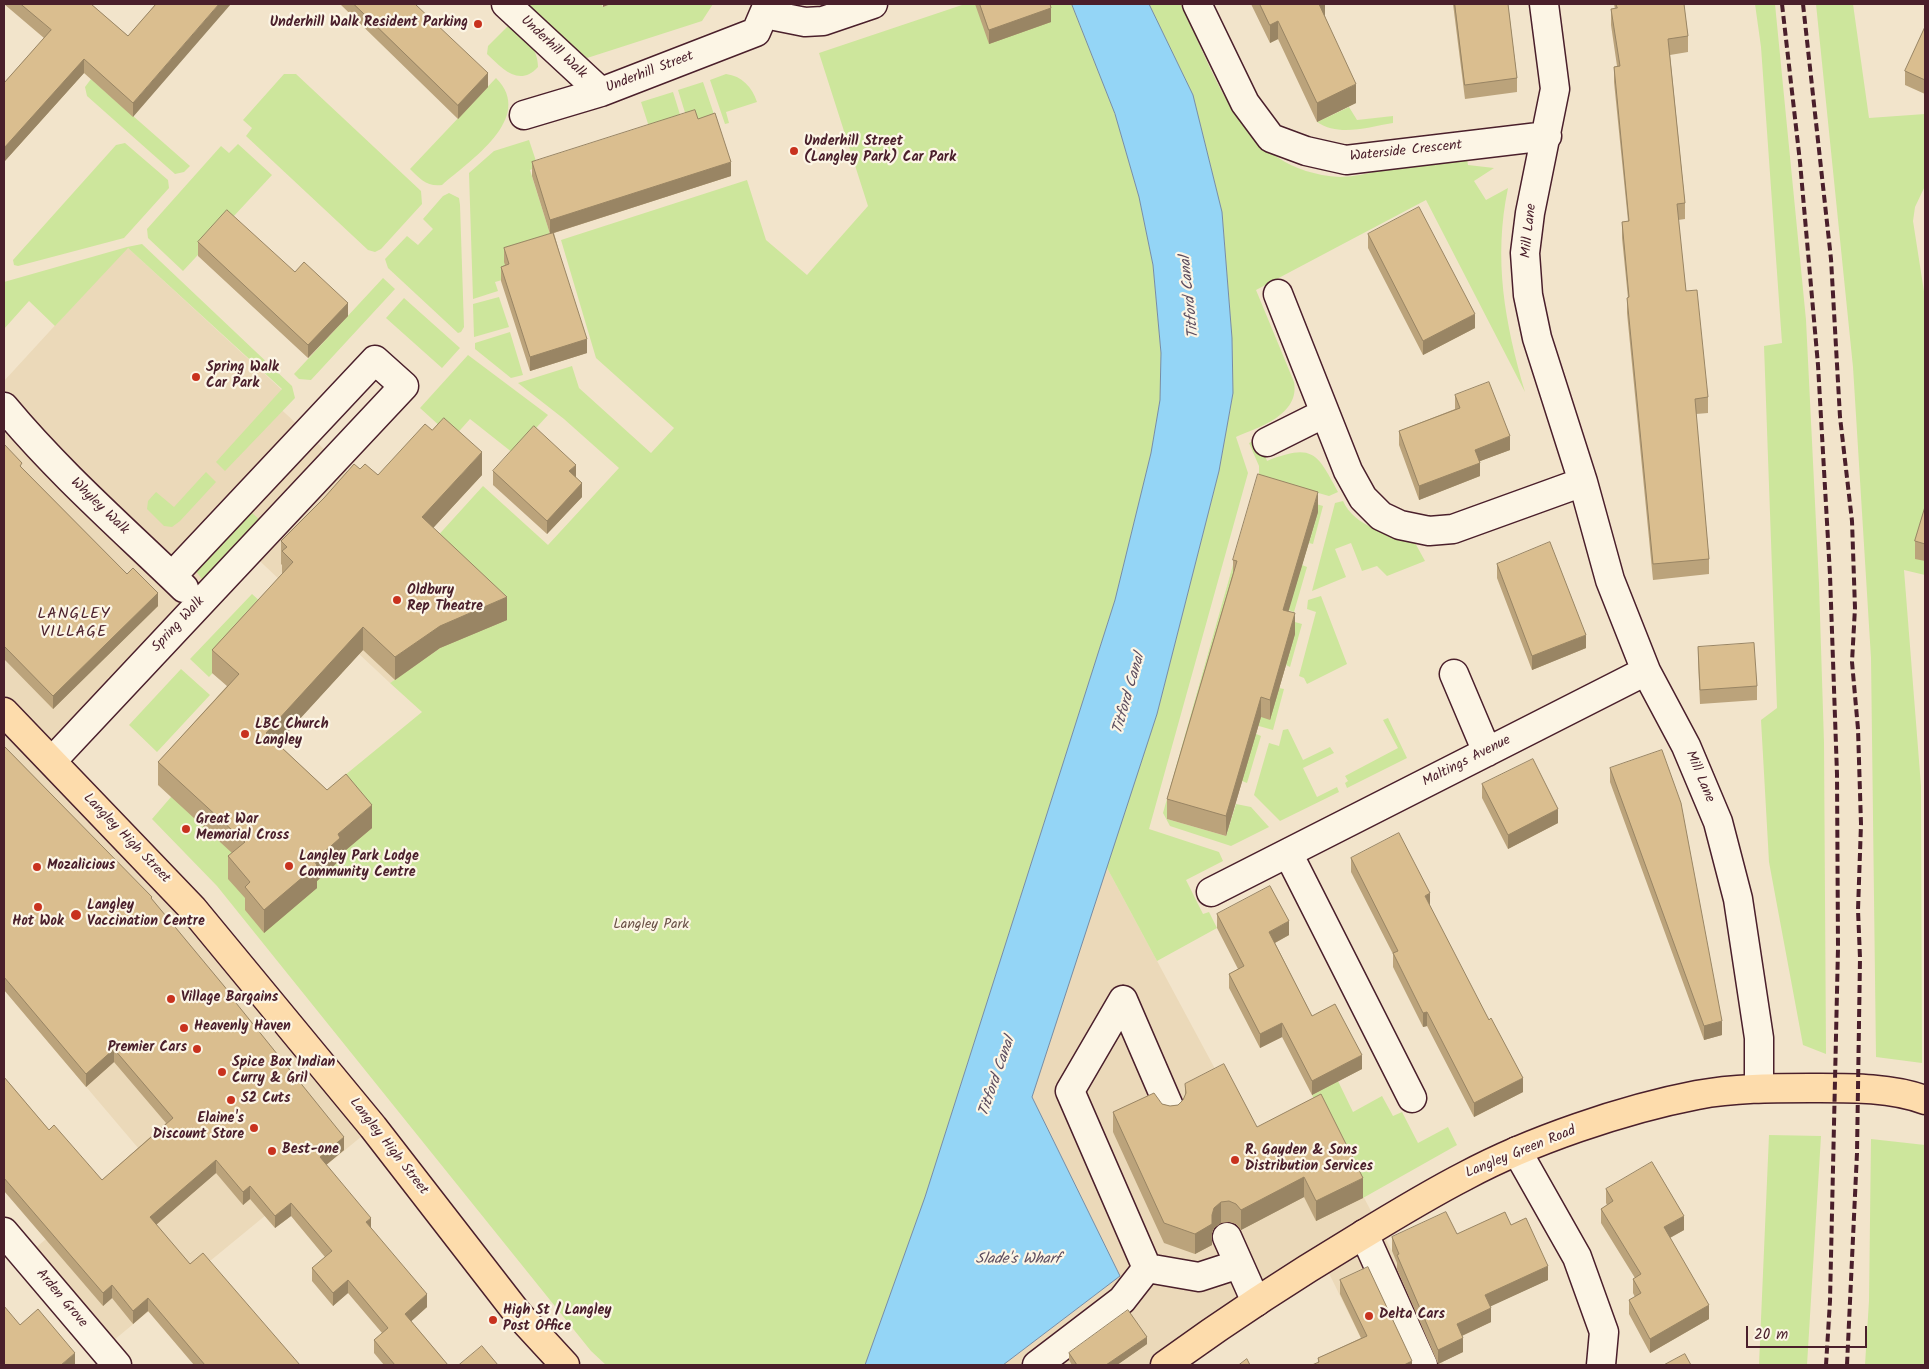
<!DOCTYPE html>
<html>
<head>
<meta charset="utf-8">
<style>
	body { margin:0 }
	#map { position:relative; width:1929px; height:1369px; overflow:hidden; background:#f2e4cb; font-family:Kalam,sans-serif }
	canvas { display:block }
	.frame { position:absolute; inset:0; border:5px solid #4a1f2b; pointer-events:none }
	.scale { position:absolute; left:1746px; top:1326px; width:121px; height:22px; box-sizing:border-box; border:2px solid #4a1f2b; border-top:0; padding-left:6px; font-size:15px; line-height:18px; white-space:nowrap; color:#4a1f2b; -webkit-text-stroke:4px #fcf5e5; paint-order:stroke }
</style>
</head>
<body>
<div id="map">
<canvas width="1929" height="1369"></canvas>
<div class="frame"></div>
<div class="scale">20 m</div>
</div>
<script>
const g = document.querySelector('canvas').getContext('2d');
g.lineJoin = 'round';
function paint(path, color) {
  g.fillStyle = color;
  g.fill(path, 'evenodd');
}
function trace(path, color, width, dash) {
  g.strokeStyle = color;
  g.lineWidth = width;
  g.lineCap = dash ? 'butt' : 'round';
  g.setLineDash(dash || []);
  g.stroke(path);
}
function label(font, color, halo, rows, align = 'center') {
  g.font = font + ' Kalam,sans-serif';
  g.lineWidth = 4.5;
  g.setLineDash([]);
  g.textBaseline = 'middle';
  g.strokeStyle = halo;
  g.fillStyle = color;
  for (const [text, x, y, turn = 0] of rows) {
    g.save();
    g.translate(x, y);
    g.rotate((+turn || 0) * Math.PI / 180);
    g.textAlign = isNaN(turn) ? turn : align;
    if (halo) g.strokeText(text, 0, 0);
    g.fillText(text, 0, 0);
    g.restore();
  }
}
paint(new Path2D(`
	M127,247L282,390L272,401L365,487L440,648L390,683L249,551L52,760L373,1127L103,1349L25,1257L144,1155L4,990V381Z
	M1106,866L1257,1147L1351,1173L1392,1251L1444,1365H1374L1322,1259L1165,1365H1003L1120,1276L1032,1097Z`), '#ebd9b9');
paint(new Path2D(`
	M526,4H601L603,7L611,4H713L702,21L584,59Z
	M965,4H1072L1115,114L1139,197L1153,265L1161,353L1160,400L1151,453L1115,600L925,1197L865,1365H606L591,1351L217,886L152,819L171,797L300,812L422,712L390,683L440,648L434,540L483,486L548,545L619,468L564,419L518,383L572,366L579,388L651,453L674,428L596,358L561,240L747,180L766,240L807,275L868,206L819,53Z
	M1149,4H1181C1217,78 1241,171 1340,177C1355,177 1373,172 1388,169C1415,165 1441,162 1467,159L1468,165L1494,168L1474,181L1486,200L1508,188C1493,260 1505,323 1525,392L1426,200L1256,290L1294,382C1300,415 1259,427 1236,437L1248,473L1149,829L1219,852L1223,861L1186,880L1203,914L1209,912L1217,928L1157,961L1106,866L1157,714L1219,471L1233,393L1232,338L1222,212L1193,95Z
	M1755,4H1775L1806,320L1819,584L1824,743L1826,1054L1803,1045L1769,862L1761,720L1777,708L1764,346L1782,343L1761,47Z
	M1816,4H1853L1869,118L1925,114V186L1915,207L1913,221L1925,298V525L1916,558L1925,561V575L1904,570L1921,786L1922,1063L1876,1057L1871,658L1853,367Z
	M510,24C524,37 538,47 538,67C519,88 502,68 487,54L488,46Z
	M284,74H296L421,191L422,204L381,249L375,252L368,250L246,136L252,128L243,120Z
	M726,74C742,76 752,87 757,102L726,112L729,123L725,124L710,80Z
	M496,78C536,118 469,161 442,185C427,187 420,179 410,169Z
	M91,79L190,166L184,172L175,174L87,96L85,87Z
	M703,82L718,126L687,119L678,90Z
	M673,92L682,121L650,130L641,102Z
	M1349,107L1357,120L1393,116V123C1368,127 1339,137 1317,122Z
	M529,140L538,167L530,170L550,234L505,262L509,278L495,282L498,291L473,299L469,173L494,151Z
	M125,143L168,180L169,188L124,238L18,266L14,265L13,260L116,145Z
	M238,144L272,175L183,271L148,238L147,229L221,146L229,153Z
	M449,193L459,198L460,205L464,327L461,332L458,333L388,268L385,259L407,236L418,245L433,229L423,219L443,196Z
	M142,244L292,386L295,398L225,471L216,462L282,389L128,248L55,326L29,301L4,329V282L127,247Z
	M383,278L395,289L311,380L299,379L294,374Z
	M499,297L509,327L474,337L473,304Z
	M404,298L460,348L442,368L386,318Z
	M510,332L523,375L511,378L475,349V343Z
	M468,355L548,415L513,453L470,419L453,438L420,408Z
	M1259,438L1267,461C1313,443 1317,453 1338,492L1329,496L1259,476V466L1249,443Z
	M206,472L216,482L180,521L172,527L164,526L147,509L148,501L156,492L174,507Z
	M1255,487L1323,506L1313,544L1309,543L1318,512L1302,565L1307,567L1294,612L1283,608L1231,604L1302,624L1290,667L1286,665L1295,634L1279,688L1284,689L1273,730L1199,709L1261,736L1247,783L1242,781L1167,819L1226,836L1236,804L1251,807L1269,827L1231,846L1170,826L1163,813Z
	M1343,501C1355,527 1388,534 1414,541L1425,561L1387,576L1377,566L1362,571L1351,543L1335,549L1346,577L1312,591L1335,503Z
	M249,510L263,523L206,579H202L195,570Z
	M252,594L273,613L263,618L209,677L190,659Z
	M1321,596L1347,664L1307,684L1304,678L1299,676L1316,612L1307,609L1308,600Z
	M181,669L210,695L157,752L129,725Z
	M1388,718L1407,758L1347,788L1345,783L1348,781L1345,776L1398,748L1383,720Z
	M1288,729L1303,760L1330,747L1334,753L1303,768L1317,797L1337,787L1339,792L1280,821L1254,795L1269,743L1279,746L1283,730Z
	M1338,1081L1353,1112L1382,1096L1393,1116L1402,1112L1418,1143L1448,1127L1457,1145L1363,1198L1312,1095Z
	M1769,1135L1821,1136L1807,1365H1759Z
	M1871,1139L1925,1145V1365H1865L1869,1301Z`), '#cde69c');
const water = new Path2D(`
	M1072,4H1149L1193,95L1222,212L1232,338L1233,393L1219,471L1157,714L1032,1097L1120,1276L1003,1365H865L925,1197L1115,600L1151,453L1160,400L1161,353L1153,265L1139,197L1115,114Z`);
paint(water, '#94d5f6');
trace(water, '#768ca5', 1);
const minor = new Path2D(`
	M506,4L601,92
	M1197,4L1245,103L1271,138L1306,151L1346,160L1547,136
	M1544,4L1555,89L1530,213L1525,253L1528,295L1537,338L1583,482L1610,580L1646,671L1686,746L1718,822L1738,899L1759,1038V1088
	M765,14L805,22L823,21L873,4
	M524,115L601,92L756,32L768,4
	M1278,294L1348,471L1363,498L1381,516L1400,525L1429,531L1453,529L1583,482
	M4,407C58,472 123,529 184,588
	M1267,442L1325,413
	M1454,674L1487,752
	M52,761L404,386L375,360L172,576
	M1288,853L1412,1098
	M1211,892L1646,671
	M1123,1000L1070,1091L1147,1268L1199,1277L1239,1264
	M1123,1000L1171,1111
	M1517,1151L1577,1257L1604,1332L1601,1365
	M4,1232L117,1365
	M1364,1234L1423,1365
	M1227,1237L1256,1302
	M1037,1365L1122,1300L1147,1268`);
const major = new Path2D(`
	M4,712L193,909L373,1127L518,1314L565,1365
	M1165,1365C1227,1320 1291,1278 1356,1239C1392,1217 1428,1195 1465,1176C1530,1141 1624,1109 1697,1095C1734,1088 1772,1088 1810,1088C1847,1088 1890,1087 1925,1100`);
trace(minor, '#4a1f2b', 31);
trace(major, '#4a1f2b', 31);
trace(minor, '#fcf5e5', 28);
trace(major, '#fddcac', 28);
trace(new Path2D(`
	M1782,4L1800,162L1818,365L1830,575L1837,774L1838,948L1830,1301L1826,1365
	M1803,4L1831,259L1840,417L1852,521L1855,608L1852,662L1858,729L1861,824L1858,910L1860,958L1857,1153L1847,1365`), '#4a1f2b', 4, [8, 4]);
paint(new Path2D(`
	M4,4H91L128,36L156,4L133,117L84,73L4,162V83L44,38Z
	M340,4H415L488,87L458,119Z
	M975,4H1050L1051,22L989,44Z
	M1251,4H1325V16L1356,103L1317,122L1278,39L1270,43Z
	M1453,4H1508L1517,78V92L1465,99Z
	M1614,4H1684L1688,36V52L1670,55L1685,203V219L1678,220L1686,291L1708,397V413L1696,414L1709,559V574L1653,580L1627,313V298H1628L1622,238V222L1628,221L1614,82V67L1617,66L1611,25V9H1615Z
	M1925,27V94L1905,85V71Z
	M698,119L731,176L554,233L587,353L530,371L501,281V267L505,265L504,262V248L550,234L532,176V162Z
	M1368,234L1475,328L1423,355L1368,248Z
	M198,242L295,272L348,316L308,358L198,256Z
	M1455,395L1510,450L1480,461V476L1419,500L1399,445V431L1455,409Z
	M4,444L22,468L158,606L53,709L4,659Z
	M360,469L378,475H482L433,528L507,620L440,648L395,680L363,650L277,743L327,790L372,828L340,855V860L317,881V888L264,933L245,910V898L228,879V856L232,853L158,785V762L227,686L212,673V650L282,574V565L281,564V541Z
	M493,471L576,477L582,497L547,534L493,485Z
	M1925,507V561L1915,559V541Z
	M1318,512L1288,611L1295,634L1270,720L1261,717L1226,836L1167,819V799L1233,573V560Z
	M1497,564L1586,648L1532,670L1497,578Z
	M1698,647L1757,686V700L1700,704L1698,661Z
	M4,746L152,900L229,995L344,1150L326,1165L427,1307L411,1321L448,1365H384L374,1353V1340L382,1333L348,1293L333,1306L312,1281V1268L325,1257L291,1216L275,1228L250,1199L243,1205L216,1173L156,1225L190,1264L300,1365H194L148,1311L133,1324L112,1298L103,1306L4,1191V1077L49,1130L102,1180L166,1123L114,1062L86,1087L4,990Z
	M1610,768L1722,1035L1704,1040L1610,782Z
	M1482,784L1558,823L1508,849L1482,798Z
	M1351,858L1430,906L1523,1092L1474,1117L1427,1026L1423,1027L1393,967V954L1351,872Z
	M1217,914L1289,935L1275,943L1312,1016L1362,1069L1312,1095L1282,1037L1260,1048L1229,988V974L1238,969L1217,928Z
	M1185,1084L1257,1127L1363,1198L1316,1221L1304,1197L1241,1230L1236,1224L1229,1222L1221,1223L1214,1228L1212,1233V1245L1195,1254L1164,1243L1113,1132V1112L1162,1104L1170,1106L1178,1105L1183,1100L1185,1096Z
	M1606,1189L1684,1230L1670,1238L1709,1319L1650,1353L1629,1314V1300L1635,1297L1633,1293V1279L1635,1278L1601,1223V1209L1607,1205L1606,1203Z
	M1511,1225L1548,1280L1490,1306L1491,1322L1462,1336L1463,1352L1438,1364L1397,1269V1263L1392,1251V1237L1457,1234Z
	M1340,1280L1412,1365L1318,1363V1358L1361,1338L1340,1294Z
	M1147,1344L1117,1365H1072L1069,1360V1353Z`), '#bba37b');
paint(new Path2D(`
	M219,4H231L133,117V103Z
	M603,4H611L603,7Z
	M1318,4H1325V16L1318,20Z
	M1051,8V22L989,44V30Z
	M1278,21V39L1270,43V25Z
	M84,59V73L4,162V148Z
	M488,73V87L458,119V105Z
	M1356,84V103L1317,122V103Z
	M731,162V176L550,234V220Z
	M348,303V316L308,358V345Z
	M1475,314V328L1423,355V341Z
	M587,339V353L530,371V357Z
	M1510,436V450L1475,463V450Z
	M482,452V475L422,540V517Z
	M1480,463V476L1419,500V486Z
	M576,465V479L569,471Z
	M582,483V497L547,534V521Z
	M1318,492V512L1283,630V610Z
	M158,593V606L53,709V696Z
	M507,597V620L440,648L395,680V657L440,626Z
	M1295,613V634L1270,720V700Z
	M363,627V650L266,756V733Z
	M1586,635V648L1532,670V656Z
	M1261,697V717L1226,836V816Z
	M372,805V828L340,855V860L317,881V888L264,933V910L314,861L338,834Z
	M1558,809V823L1508,849V835Z
	M1430,893V907L1425,896Z
	M1289,921V935L1269,946V932Z
	M1427,1012V1026L1423,1027V1013Z
	M1722,1021V1035L1704,1040V1026Z
	M1282,1023V1037L1260,1048V1034Z
	M114,1049V1062L86,1087V1074Z
	M1362,1055V1069L1312,1095V1081Z
	M1523,1078V1092L1474,1117V1103Z
	M344,1137V1150L320,1170V1157Z
	M216,1160V1173L150,1230V1217Z
	M1304,1177V1197L1241,1230V1210Z
	M1363,1178V1198L1316,1221V1201Z
	M250,1186V1199L243,1205V1192Z
	M1221,1202V1223L1214,1228L1212,1233V1245L1195,1254V1234L1212,1215L1214,1208Z
	M291,1203V1216L275,1228V1216Z
	M1684,1216V1230L1664,1241V1227Z
	M371,1218V1231L366,1222Z
	M1548,1266V1280L1485,1309V1295Z
	M348,1280V1293L333,1306V1293Z
	M112,1285V1298L103,1306V1293Z
	M427,1294V1307L405,1327V1314Z
	M148,1298V1311L133,1324V1311Z
	M1709,1305V1319L1650,1353V1339Z
	M1491,1308V1322L1457,1338V1324Z
	M1147,1337V1344L1117,1365H1106Z
	M1463,1338V1352L1438,1364V1350Z
	M75,1353V1365H61Z
	M1412,1361V1365H1404Z`), '#998564');
const building = new Path2D(`
	M21,4H91L128,36L156,4H219L133,103L84,59L4,148V83L51,30Z
	M354,4H415L488,73L458,105Z
	M980,4H1050L1051,8L989,30Z
	M1260,4H1319L1356,84L1317,103L1278,21L1270,25Z
	M1455,4H1508L1517,78L1465,85Z
	M1616,4H1684L1688,36L1668,39L1685,203L1677,204L1686,291L1697,290L1708,397L1695,399L1709,559L1653,564L1627,298L1629,297L1622,222L1629,221L1614,67L1620,66L1611,9L1617,8Z
	M1925,27V80L1905,71Z
	M695,110L698,119L715,113L731,162L550,220L532,162Z
	M1419,207L1475,314L1423,341L1368,234Z
	M227,210L295,272L304,262L348,303L308,345L198,242Z
	M553,233L587,339L530,357L501,267L509,264L504,248Z
	M1489,382L1510,436L1475,450L1480,463L1419,486L1399,431L1460,408L1455,395Z
	M444,418L482,452L422,517L507,597L440,626L395,657L363,627L266,733L327,790L346,774L372,805L338,834L340,838L314,861L317,865L264,910L245,887L250,882L228,856L245,842L158,762L239,674L212,650L293,562L282,551L287,547L281,541L324,498L354,464L360,469L365,464L378,475L425,424L432,430Z
	M534,426L576,465L569,471L582,483L547,521L493,471Z
	M4,444L22,463L20,466L127,574L133,568L158,593L53,696L4,646Z
	M1258,474L1318,492L1283,610L1295,613L1270,700L1261,697L1226,816L1167,799L1237,561L1233,560Z
	M1925,507V544L1915,541Z
	M1550,542L1586,635L1532,656L1497,564Z
	M1754,643L1757,686L1700,690L1698,647Z
	M4,746L152,897L151,898L229,992L228,993L344,1137L320,1157L371,1218L366,1222L427,1294L405,1314L448,1365H395L374,1340L388,1328L348,1280L333,1293L312,1268L332,1251L291,1203L275,1216L250,1186L243,1192L216,1160L150,1217L190,1264L203,1253L300,1365H205L148,1298L133,1311L112,1285L103,1293L4,1178V1077L49,1130L54,1125L102,1180L173,1118L114,1049L86,1074L4,977Z
	M1662,750L1681,803L1722,1021L1704,1026L1610,768Z
	M1533,759L1558,809L1508,835L1482,784Z
	M1399,833L1430,893L1425,896L1489,1020L1491,1018L1523,1078L1474,1103L1427,1012L1423,1013L1393,953L1398,951L1351,858Z
	M1270,886L1289,921L1269,932L1312,1016L1335,1004L1362,1055L1312,1081L1282,1023L1260,1034L1229,974L1244,966L1217,914Z
	M1224,1064L1257,1127L1321,1094L1363,1178L1316,1201L1304,1177L1241,1210L1236,1204L1229,1201L1221,1202L1214,1208L1212,1215V1224L1195,1234L1164,1223L1113,1112L1154,1093L1162,1104L1170,1106L1178,1105L1183,1100L1186,1093L1185,1084Z
	M1652,1162L1684,1216L1664,1227L1709,1305L1650,1339L1629,1300L1641,1293L1633,1279L1641,1274L1601,1209L1613,1201L1606,1189Z
	M1446,1212L1457,1234L1505,1212L1511,1225L1526,1218L1548,1266L1485,1295L1491,1308L1457,1324L1463,1338L1438,1350L1397,1255L1399,1254L1392,1237Z
	M1368,1267L1412,1361L1404,1365H1312L1319,1362L1318,1358L1367,1336L1340,1280Z
	M4,1306L20,1325L38,1309L75,1353L61,1365H4Z
	M1128,1310L1147,1337L1106,1365H1077L1069,1353Z
	M482,1346L498,1365H459Z
	M1685,1354L1691,1365H1664Z
	M1247,1359L1250,1365H1239Z`);
paint(building, '#dabe8f');
trace(building, '#998564', 1);
for (const [x, y, r, color] of [
	[478,24,5,"#c8321e"],
	[794,151,5,"#c8321e"],
	[196,377,5,"#c8321e"],
	[397,600,5,"#c8321e"],
	[245,734,5,"#c8321e"],
	[186,829,5,"#c8321e"],
	[289,866,5,"#c8321e"],
	[37,867,5,"#c8321e"],
	[38,907,5,"#c8321e"],
	[76,915,6,"#c8321e"],
	[171,999,5,"#c8321e"],
	[184,1028,5,"#c8321e"],
	[197,1049,5,"#c8321e"],
	[222,1072,5,"#c8321e"],
	[231,1100,5,"#c8321e"],
	[254,1128,5,"#c8321e"],
	[272,1151,5,"#c8321e"],
	[1235,1160,5,"#c8321e"],
	[1369,1316,5,"#c8321e"],
	[493,1320,5,"#c8321e"]
]) {
  const dot = new Path2D();
  dot.arc(x, y, r, 0, 2 * Math.PI);
  g.fillStyle = color;
  g.fill(dot);
  trace(dot, '#fcf5e5', 2);
}
label('bold 14px', '#4a1f2b', '#fcf5e5', [
	["Underhill Walk Resident Parking",468,24,"right"],
	["Underhill Street",804,143],
	["(Langley Park) Car Park",804,159],
	["Spring Walk",206,369],
	["Car Park",206,385],
	["Oldbury",407,592],
	["Rep Theatre",407,608],
	["LBC Church",255,726],
	["Langley",255,742],
	["Great War",196,821],
	["Memorial Cross",196,837],
	["Langley Park Lodge",299,858],
	["Community Centre",299,874],
	["Mozalicious",47,867],
	["Langley",87,907],
	["Vaccination Centre",87,923],
	["Hot Wok",38,923,"center"],
	["Village Bargains",181,999],
	["Heavenly Haven",194,1028],
	["Premier Cars",187,1049,"right"],
	["Spice Box Indian",232,1064],
	["Curry & Gril",232,1080],
	["S2 Cuts",241,1100],
	["Elaine's",244,1120,"right"],
	["Discount Store",244,1136,"right"],
	["Best-one",282,1151],
	["R. Gayden & Sons",1245,1152],
	["Distribution Services",1245,1168],
	["High St / Langley",503,1312],
	["Post Office",503,1328],
	["Delta Cars",1379,1316]
], 'left');
label('14px', '#4a1f2b', '#fcf5e5', [
	["Underhill Walk",553,48,43],
	["Underhill Street",650,73,-21],
	["Waterside Crescent",1406,152,-6],
	["Mill Lane",1530,231,-84],
	["Whyley Walk",99,507,44],
	["Spring Walk",179,625,-47],
	["Maltings Avenue",1467,762,-27],
	["Mill Lane",1699,777,67],
	["Langley High Street",126,839,46],
	["Langley High Street",388,1147,52],
	["Langley Green Road",1521,1153,-22],
	["Arden Grove",61,1299,50]
]);
label('14px', '#6b5147', '#fcf5e5', [
	["Langley Park",651,926]
]);
label('italic 15px', '#5c4c5e', '#fcf5e5', [
	["Titford Canal",1191,297,-96],
	["Titford Canal",1130,694,-74],
	["Titford Canal",998,1077,-71],
	["Slade's Wharf",1018,1260]
]);
g.letterSpacing = '1px';
label('16px', '#4a1f2b', '#fcf5e5', [
	["LANGLEY",74,615],
	["VILLAGE",74,633]
]);
g.letterSpacing = '0px';
</script>
</body>
</html>
